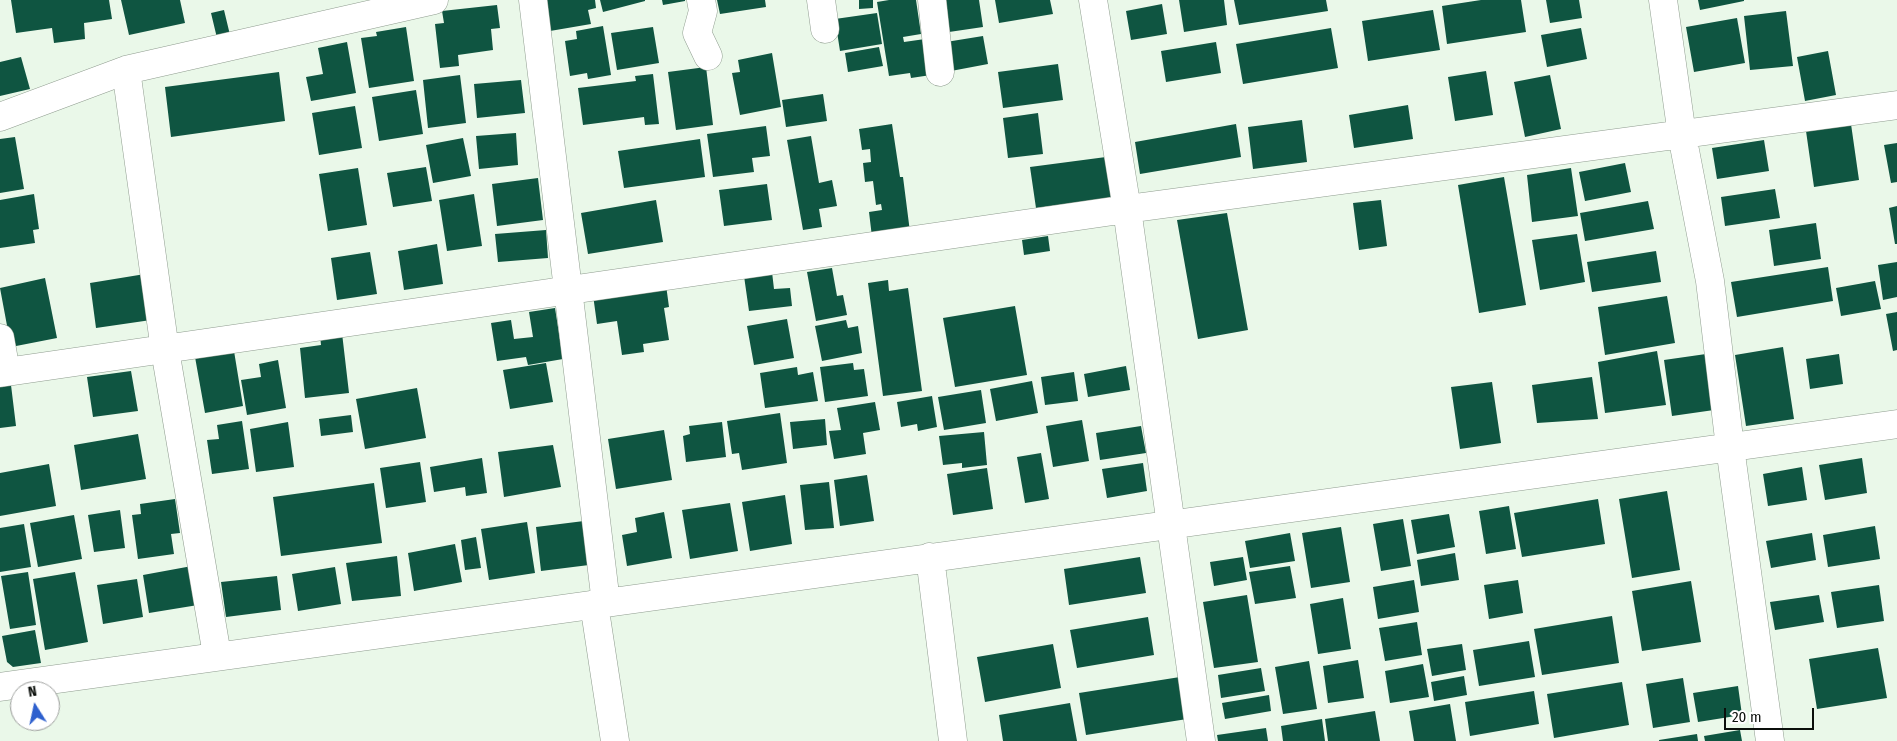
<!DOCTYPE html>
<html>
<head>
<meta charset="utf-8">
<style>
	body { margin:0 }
	#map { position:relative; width:1897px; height:741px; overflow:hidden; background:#eaf8e9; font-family:"Fira Sans Condensed",sans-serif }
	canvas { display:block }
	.north { position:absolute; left:10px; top:681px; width:50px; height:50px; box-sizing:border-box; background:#fff; border:1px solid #9d9f9d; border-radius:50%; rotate:350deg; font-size:14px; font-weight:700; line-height:20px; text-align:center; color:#0b0f0b }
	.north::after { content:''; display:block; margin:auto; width:18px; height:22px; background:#2e60ce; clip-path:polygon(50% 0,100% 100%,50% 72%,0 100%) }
	.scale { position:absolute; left:1724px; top:708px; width:90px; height:22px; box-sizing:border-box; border:2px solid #0b0f0b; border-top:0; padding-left:6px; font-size:15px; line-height:18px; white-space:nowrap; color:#0b0f0b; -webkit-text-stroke:4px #fff; paint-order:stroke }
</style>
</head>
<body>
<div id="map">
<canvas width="1897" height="741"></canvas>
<div class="north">N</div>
<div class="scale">20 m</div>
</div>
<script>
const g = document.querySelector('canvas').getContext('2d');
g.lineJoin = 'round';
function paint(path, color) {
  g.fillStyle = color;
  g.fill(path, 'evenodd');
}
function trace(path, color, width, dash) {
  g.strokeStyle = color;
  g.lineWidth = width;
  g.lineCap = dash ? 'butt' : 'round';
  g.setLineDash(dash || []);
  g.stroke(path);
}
paint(new Path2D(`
	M11,0H109L112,19L84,23L85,39L54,43L52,28L16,33Z
	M121,0H180L185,23L129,35Z
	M545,0H595L596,8L588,10L591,24L550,31Z
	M600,0H645V1L603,12Z
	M662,0H685V1L663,5Z
	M717,0H765L766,7L720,14Z
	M859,0H873V8L859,9Z
	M889,0H916L921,34L903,37L904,42L925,39L931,75L911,78L910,73L889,76L877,2Z
	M946,0H979L983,27L949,32Z
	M995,0H1050L1053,14L999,23Z
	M1179,0H1224L1227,25L1184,32Z
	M1234,0H1326L1328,11L1239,25Z
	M1481,0H1521L1526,32L1447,44L1442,6Z
	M1546,0H1579L1582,18L1550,23Z
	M1698,0H1744V1L1700,10Z
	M1162,4L1167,34L1131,40L1126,11Z
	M497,5L500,28L491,29L493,50L458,55L459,66L440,68L435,24L444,23L442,11Z
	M224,10L230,35L217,38L211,13Z
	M1433,10L1440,50L1368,61L1362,21Z
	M1786,11L1793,66L1750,70L1744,16Z
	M877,13L882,44L840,51L835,19Z
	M1737,18L1745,63L1694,72L1686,27Z
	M603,26L611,75L588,79L587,73L570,76L565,41L577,39L576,31Z
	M406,27L414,81L369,88L361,38L377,36L376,32Z
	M653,27L659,63L617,70L611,33Z
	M1331,28L1338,68L1243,84L1236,44Z
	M1581,28L1587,59L1547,67L1541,35Z
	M983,36L988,64L951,71L946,42Z
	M347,42L356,93L311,101L306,77L323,74L318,48Z
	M1216,42L1221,73L1166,82L1161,51Z
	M879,47L883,66L848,72L845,53Z
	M1828,51L1836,95L1805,101L1797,57Z
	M772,53L781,107L740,115L732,73L740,72L738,60Z
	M21,57L30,89L0,96V62Z
	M1058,64L1063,100L1003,108L998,72Z
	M706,67L713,125L676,130L668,72Z
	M1486,71L1493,115L1455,121L1448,77Z
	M279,72L285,121L171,137L165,87Z
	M653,74L659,124L645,125L644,117L583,125L578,88L636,81L635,76Z
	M460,75L466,123L428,128L423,80Z
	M1550,75L1561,129L1525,137L1514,82Z
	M521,80L525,113L477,118L474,84Z
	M416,90L423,134L379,141L372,97Z
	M823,94L827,121L786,127L782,100Z
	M1408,105L1413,139L1354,148L1349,115Z
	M355,106L362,148L319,155L312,113Z
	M1038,113L1043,154L1008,158L1003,118Z
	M1302,120L1307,162L1253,169L1248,127Z
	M892,124L900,177H903L910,232L872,237L869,212L882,210L881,204L876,205L873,181L865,182L863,163L871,162L870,149L862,150L859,129Z
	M1236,124L1241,157L1140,174L1135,142Z
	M1851,124L1859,180L1814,187L1806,131Z
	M766,126L770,156L752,158L754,172L713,177L707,134Z
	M516,133L518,165L479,169L476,136Z
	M811,136L819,183L832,180L837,206L819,209L822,227L803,230L787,140Z
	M15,137L24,189L0,193V139Z
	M463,138L471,176L433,183L426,145Z
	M700,139L705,177L624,188L618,151Z
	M1764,140L1769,171L1717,179L1712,148Z
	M1897,143V182L1891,183L1884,145Z
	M1106,157L1112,198L1036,208L1030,167Z
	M1625,163L1631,192L1585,201L1579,172Z
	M426,167L432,201L393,207L387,173Z
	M358,168L367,225L328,231L319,174Z
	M1571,168L1578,216L1532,222L1527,175Z
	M1504,177L1526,305L1479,313L1458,185Z
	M538,178L543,220L497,226L492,184Z
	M767,184L772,220L724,226L719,190Z
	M1775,189L1780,218L1725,226L1721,197Z
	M34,194L39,229L33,230L35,243L0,248V200Z
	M474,194L482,246L447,251L439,200Z
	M656,200L663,242L588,254L581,213Z
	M1381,200L1387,246L1359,250L1353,203Z
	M1648,201L1654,229L1585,241L1580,213Z
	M1897,206V244H1895L1889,208Z
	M1227,213L1248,330L1198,339L1177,220Z
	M1816,223L1821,259L1774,266L1769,230Z
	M546,230L548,258L498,262L495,234Z
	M1577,234L1585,282L1540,290L1532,240Z
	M1048,236L1050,251L1024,255L1022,240Z
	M437,244L443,284L404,290L398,251Z
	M1656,251L1661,282L1592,292L1587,262Z
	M370,252L377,294L337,300L331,258Z
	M1897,262V297L1883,300L1878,265Z
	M1828,267L1833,301L1737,317L1731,282Z
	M832,268L837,296L843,295L847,315L816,321L807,272Z
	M772,272L774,289L790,288L792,306L749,311L744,276Z
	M145,274L151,320L96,328L90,283Z
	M45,278L57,338L11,347L0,288Z
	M888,280L889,291L908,288L922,391L883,396L868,283Z
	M1875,281L1881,309L1841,316L1836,288Z
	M666,285L669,307L664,308L669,340L643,344L644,352L622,355L617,321L597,324L593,295Z
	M1667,296L1675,343L1605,355L1598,307Z
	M1015,306L1027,375L955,387L943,318Z
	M555,308L563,359L528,365L526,357L497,361L491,323L511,320L514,339L533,337L529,312Z
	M1897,312V350L1893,351L1886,314Z
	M787,319L794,358L754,365L747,326Z
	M846,320L848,328L858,326L862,353L822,361L815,326Z
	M342,333L349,393L305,398L300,348L321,345L320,335Z
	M1783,347L1794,419L1746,426L1735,355Z
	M234,351L243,406L205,413L195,357Z
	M1657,351L1666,405L1605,413L1598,362Z
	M1706,354L1714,410L1672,416L1664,360Z
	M1839,354L1843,384L1810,389L1806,359Z
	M278,360L286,408L247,415L241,380L261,377L259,364Z
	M546,363L553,402L510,409L503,370Z
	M853,363L854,370L864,369L868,396L825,402L820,367Z
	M1126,366L1130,390L1088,397L1084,374Z
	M797,367L798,375L813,372L818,401L765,408L760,373Z
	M131,371L138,411L93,417L87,377Z
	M1074,372L1078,401L1045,405L1041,377Z
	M1592,377L1598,419L1537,423L1532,385Z
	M1032,381L1038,413L996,421L990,389Z
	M1492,382L1501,443L1460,449L1451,387Z
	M11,385L16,426L0,428V387Z
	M417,388L426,438L365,449L356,399Z
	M981,390L986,423L944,430L938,397Z
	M932,396L937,427L918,431L917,424L901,427L897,402Z
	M875,402L880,430L863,433L866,454L834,459L829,431L841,430L837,408Z
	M780,413L787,463L742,470L739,453L732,454L727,421Z
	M351,415L353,432L321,436L319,419Z
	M825,419L827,445L793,449L790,422Z
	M1082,420L1089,461L1053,467L1046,426Z
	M242,421L249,469L212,474L207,440L219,439L217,425Z
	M288,422L294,467L256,472L250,429Z
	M722,422L726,457L686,462L683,436L690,434L689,426Z
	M1141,426L1146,453L1100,460L1096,433Z
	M664,430L672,480L616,489L608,439Z
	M984,432L987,465L962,468V463L943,465L939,436Z
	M138,434L146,479L81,490L74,445Z
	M553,445L561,487L504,497L498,452Z
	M1041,453L1049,499L1025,503L1017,457Z
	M482,458L487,493L466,496L465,487L434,492L430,467Z
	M1862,458L1867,493L1825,500L1819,465Z
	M420,462L426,502L386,508L380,468Z
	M1143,463L1147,491L1107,498L1102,469Z
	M49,464L56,506L0,516V473Z
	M1802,467L1807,500L1768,506L1763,474Z
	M987,468L993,509L953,515L947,474Z
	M867,475L874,521L840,526L834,480Z
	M829,482L834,528L805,530L800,485Z
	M374,483L382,543L281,556L273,497Z
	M1667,491L1680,570L1632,578L1619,499Z
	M785,495L792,544L750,551L742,502Z
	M175,499L180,533L171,534L174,554L138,559L132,515L141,514L140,504Z
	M1598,499L1605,544L1522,557L1514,513Z
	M730,503L738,551L690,559L682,510Z
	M1509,506L1516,549L1486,554L1479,511Z
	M120,510L125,548L94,552L88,515Z
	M664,512L672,558L627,566L622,535L637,532L635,518Z
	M1449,514L1455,547L1417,554L1411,520Z
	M74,515L82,559L38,567L30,523Z
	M1403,519L1411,566L1381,571L1373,524Z
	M584,521L589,565L541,571L536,527Z
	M527,522L535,573L489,580L481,529Z
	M24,524L31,567L0,572V528Z
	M1875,526L1880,559L1828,567L1823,535Z
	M1341,527L1350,582L1311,588L1302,533Z
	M1290,533L1295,561L1250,568L1245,541Z
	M1812,533L1816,560L1771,568L1766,541Z
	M476,537L481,568L465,570L461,540Z
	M455,544L462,582L414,591L408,553Z
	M1455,553L1459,580L1421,586L1417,560Z
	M397,556L401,596L352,601L346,563Z
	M1140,557L1146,593L1069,605L1064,569Z
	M1243,557L1247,580L1214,586L1210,562Z
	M192,566L198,605L149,613L143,575Z
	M1290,566L1296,598L1255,604L1249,572Z
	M335,567L341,604L298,611L292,574Z
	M28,572L36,625L10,629L1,576Z
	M75,572L88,642L45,650L33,579Z
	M277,576L281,610L226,617L221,582Z
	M137,579L143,617L103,624L97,585Z
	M1414,580L1419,612L1378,619L1373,587Z
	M1518,580L1523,613L1489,619L1484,585Z
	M1691,581L1701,642L1642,651L1632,591Z
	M1879,585L1884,621L1837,628L1831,592Z
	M1247,595L1258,662L1214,668L1203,602Z
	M1819,595L1824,622L1775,630L1770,602Z
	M1343,598L1351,649L1318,654L1310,604Z
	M1612,616L1619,663L1542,675L1534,629Z
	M1148,617L1154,655L1077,668L1070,630Z
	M1417,622L1422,655L1385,661L1379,628Z
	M35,630L41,663L13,667L7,662L2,636Z
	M1529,641L1535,677L1479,686L1473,650Z
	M1053,644L1061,688L985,702L977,657Z
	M1462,644L1466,670L1432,676L1427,649Z
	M1878,648L1887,698L1817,709L1809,659Z
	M1358,660L1364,698L1328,703L1323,666Z
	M1309,661L1317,709L1283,714L1275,667Z
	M1423,664L1429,697L1390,703L1385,671Z
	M1261,668L1265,691L1221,698L1218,675Z
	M1464,676L1467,695L1434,701L1431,682Z
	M1180,677L1187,719L1086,735L1079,693Z
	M1683,678L1690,722L1653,728L1646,684Z
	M1622,682L1629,725L1554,738L1547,694Z
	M1738,686L1742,715L1698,722L1693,693Z
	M1534,691L1539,724L1470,736L1465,702Z
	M1269,695L1271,711L1225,719L1222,703Z
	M1070,703L1077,741H1003L999,715Z
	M1450,704L1456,741H1414L1409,711Z
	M1375,711L1380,741H1328L1325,719Z
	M1322,719L1325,741H1283L1281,726Z
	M1266,728L1268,741H1218L1217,735Z
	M1740,730L1742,741H1705L1704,736Z
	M1697,734L1698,741H1659V740Z`), '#0f5541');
const minor = new Path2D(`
	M533,0L606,603
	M701,0L703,11L697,33L708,56
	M821,0L825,29
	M932,0L940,72
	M1093,0L1127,209L1201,741
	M1663,0L1682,135L1710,281L1730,447L1770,741
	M126,70L165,350L217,655
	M0,117L126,70L434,0
	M0,338L6,372
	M0,373L1127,209L1897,105
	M930,557L953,741
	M594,604L615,741
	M0,687L1897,424`);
trace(minor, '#8f9c8f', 29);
trace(minor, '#fff', 28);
</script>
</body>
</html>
